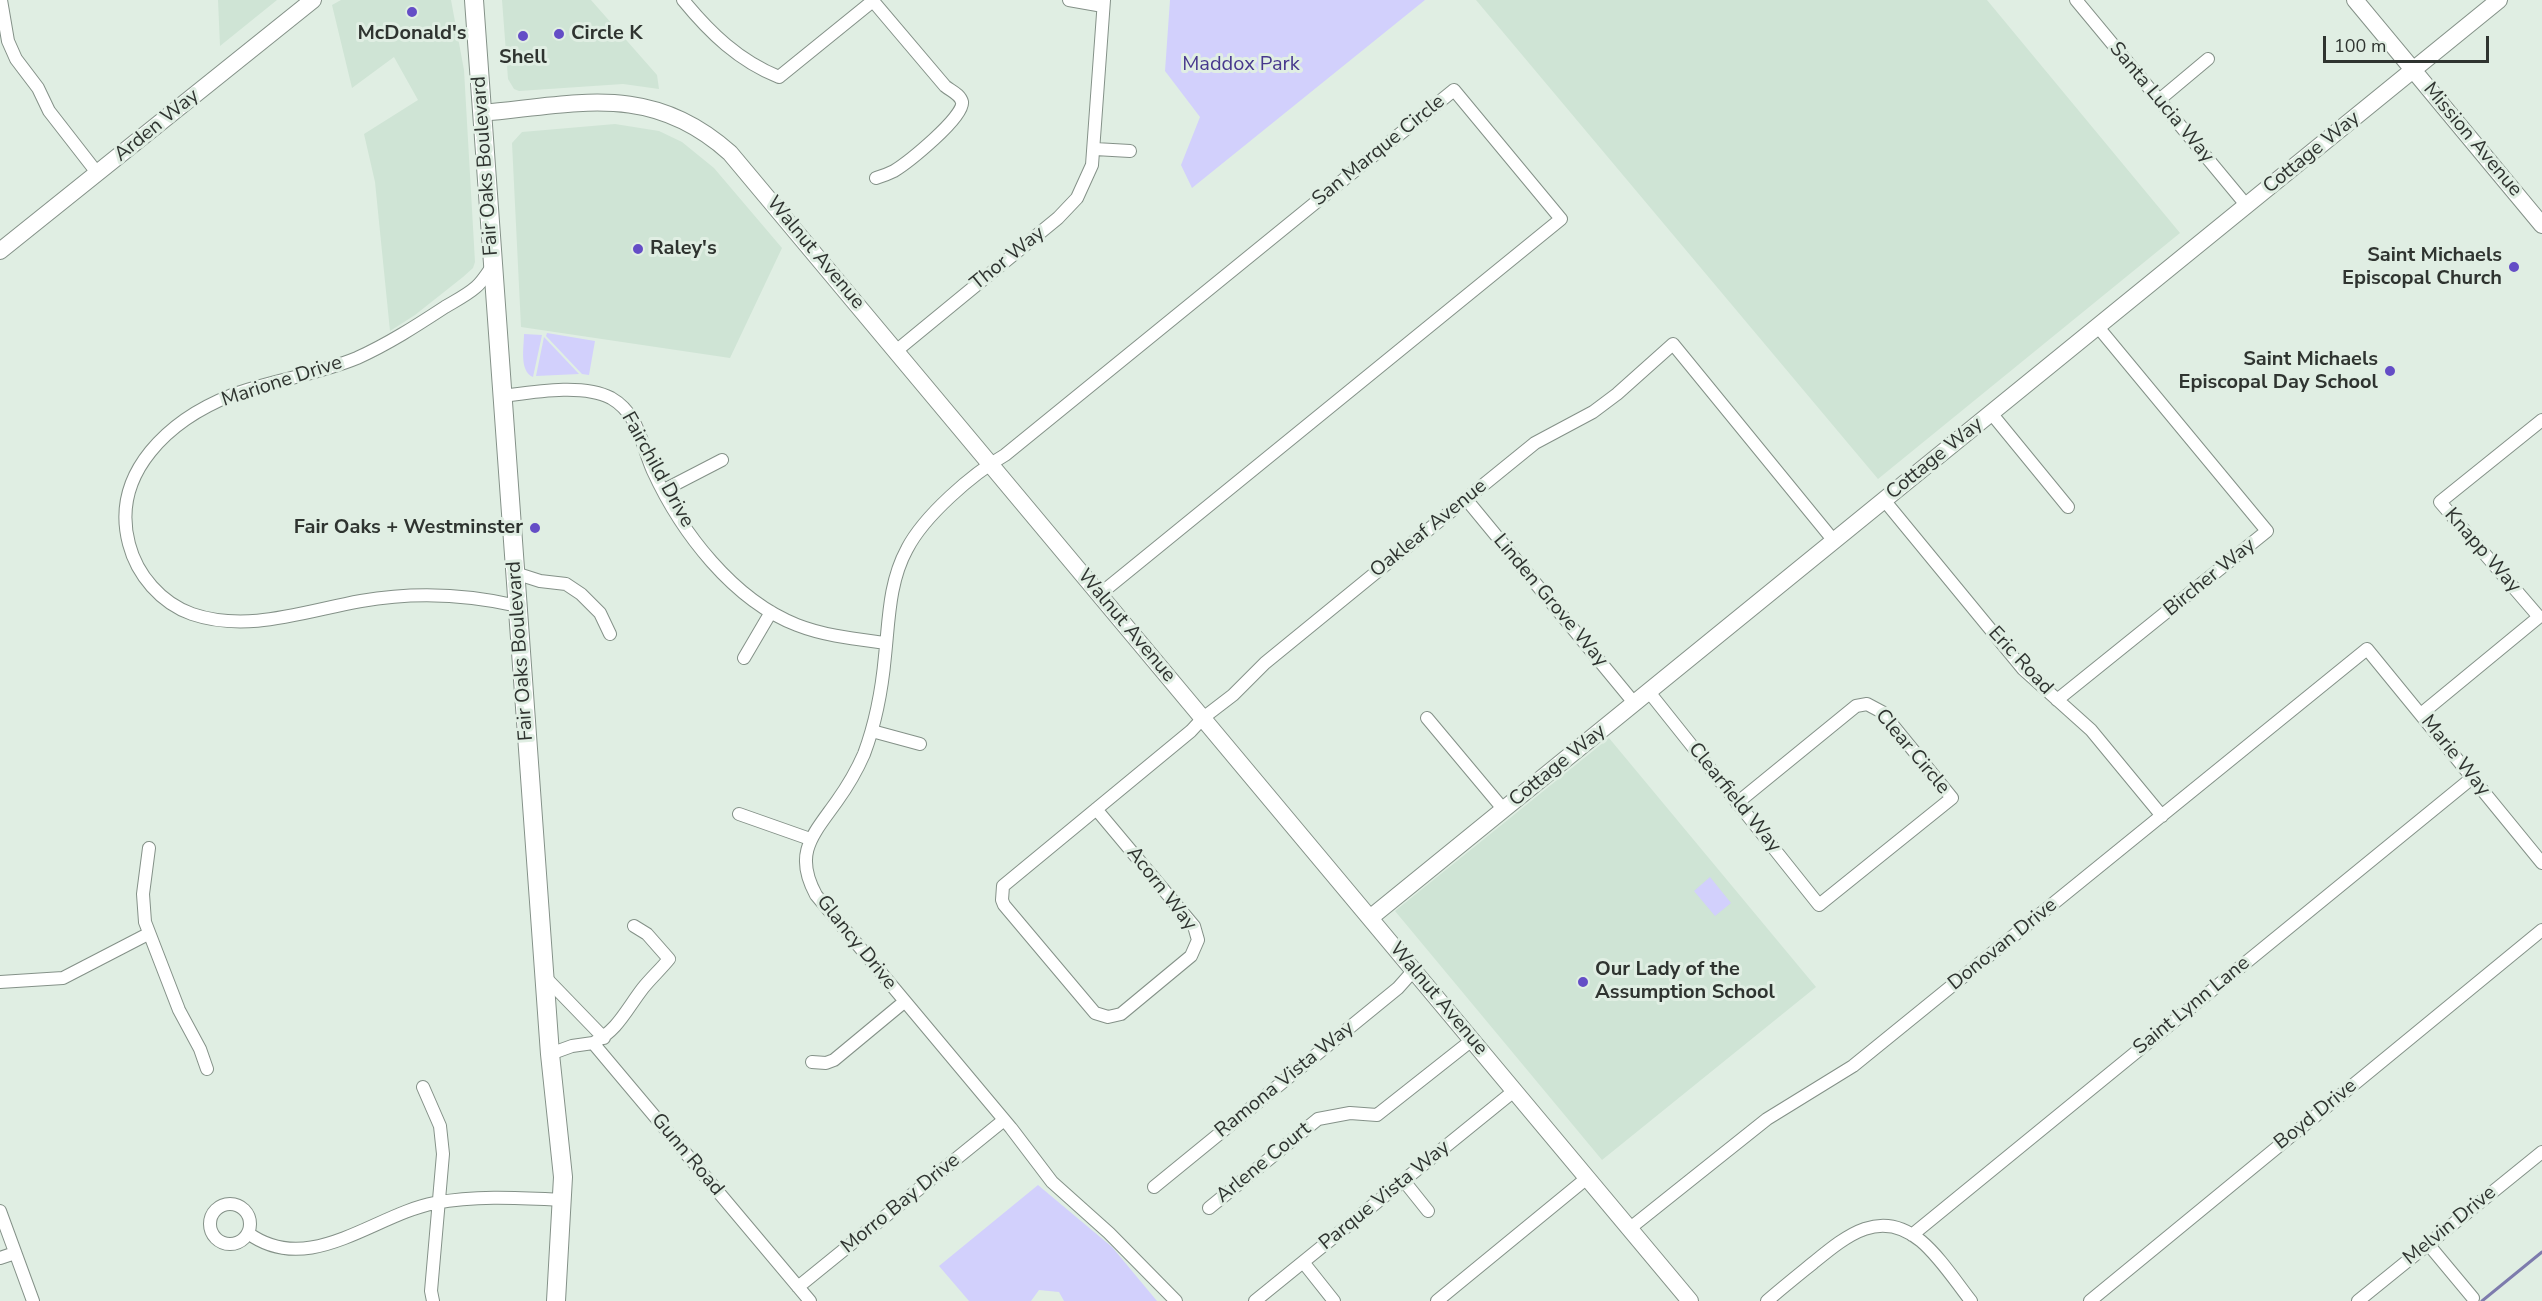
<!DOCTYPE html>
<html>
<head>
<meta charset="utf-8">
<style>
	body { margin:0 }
	#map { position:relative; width:2542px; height:1301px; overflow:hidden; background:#e0eee3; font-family:"Nunito Sans",sans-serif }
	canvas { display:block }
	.scale { position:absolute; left:2323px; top:36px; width:166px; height:27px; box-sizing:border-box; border:3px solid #2f3430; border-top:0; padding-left:8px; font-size:18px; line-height:21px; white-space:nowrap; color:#2f3430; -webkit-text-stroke:4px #e0eee3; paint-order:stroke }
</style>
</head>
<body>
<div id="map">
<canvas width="2542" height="1301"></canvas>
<div class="scale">100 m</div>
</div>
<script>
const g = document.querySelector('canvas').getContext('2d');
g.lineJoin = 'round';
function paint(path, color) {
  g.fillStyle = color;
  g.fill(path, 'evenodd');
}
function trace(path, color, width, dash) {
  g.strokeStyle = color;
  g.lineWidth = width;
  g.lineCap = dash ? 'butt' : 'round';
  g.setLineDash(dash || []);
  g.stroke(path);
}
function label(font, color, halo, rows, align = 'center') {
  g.font = font + ' "Nunito Sans",sans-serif';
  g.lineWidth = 6;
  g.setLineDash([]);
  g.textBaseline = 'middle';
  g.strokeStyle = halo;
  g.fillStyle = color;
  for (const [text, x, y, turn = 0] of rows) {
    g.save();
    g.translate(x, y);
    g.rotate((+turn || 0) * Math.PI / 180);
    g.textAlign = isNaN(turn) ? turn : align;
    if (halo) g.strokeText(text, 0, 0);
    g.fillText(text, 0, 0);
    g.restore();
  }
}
paint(new Path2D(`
	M218,0H277L220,46Z
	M341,0H451L464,70L475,262L473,268L463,277L415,315L390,331L375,182L364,134L418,100L394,57L352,88L332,5Z
	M502,0H591L657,75L659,89L623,84L519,91L514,89L508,79Z
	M1476,0H1987L2180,233L1878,479Z
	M615,124L659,131L682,142L714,168L782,248L730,358L521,327L512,143L522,132Z
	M1609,738L1816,987L1602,1160L1395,911Z`), '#cfe4d5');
paint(new Path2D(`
	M1170,0H1425L1192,188L1181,165L1200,117L1165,71Z
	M547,333L595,341L589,375L582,374L546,336Z
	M524,334L542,335L533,377C519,371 524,347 524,334Z
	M544,337L579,374L536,376Z
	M1710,877L1731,903L1715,916L1694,891Z
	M1038,1185L1112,1247L1157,1301H1064L1059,1292L1039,1290L1031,1301H969L939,1266Z`), '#d2d0fc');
trace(new Path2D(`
	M2482,1301L2542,1252`), '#7d7bad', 3);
const street = new Path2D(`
	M1,0L8,41L16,59L38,88L49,111L98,174
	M683,0C710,33 739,61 779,77L874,0
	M1069,0L1103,6
	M2076,0L2247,206
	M873,1L945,86C951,91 960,94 962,102C965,117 907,163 894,171C888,174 883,176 876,178
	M2159,100L2208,59
	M1095,149L1130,151
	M493,265C488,272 483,281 476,287C467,295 455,301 445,307C416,326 388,344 357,358C316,375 273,380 232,395C171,419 110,472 129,544C137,575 161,603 192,614C248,633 305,611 361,601C412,592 467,594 518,606
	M896,351L1058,218L1077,198L1092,165L1104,0
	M503,396C533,392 583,383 611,398C639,414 641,444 653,471C681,532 733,600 797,625C825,636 856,639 886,643
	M1991,413L2068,507
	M664,490L722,460
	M1466,499L1635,704
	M1884,500L2023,669L2091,730L2162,816
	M515,573L540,581L566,584L581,594L600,613L610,634
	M1100,594L1561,219L1454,90L1005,455C972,474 924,516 907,549C889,582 889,619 885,656C882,689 876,722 864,754C857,770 847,787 837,801C813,835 793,853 816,895L1011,1128L1052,1182L1109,1233L1176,1301
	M744,658L771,612
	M1649,692L1819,905L1952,798L1882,712L1867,704L1856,706L1737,803
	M2057,700L2267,531L2098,327
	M2421,714L2539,617L2440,502L2542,420
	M1427,718L1504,810
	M872,731L920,744
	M1096,809L1194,926L1198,940L1191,956L1121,1014L1108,1017L1095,1013L1004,905L1002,900L1003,886L1191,731L1203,718L1233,695L1265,663L1466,499L1535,443L1593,412L1617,394L1673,344L1834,541
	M739,814L810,839
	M149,848L143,894L145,922L179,1010L200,1049L207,1069
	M544,976L604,1038
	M0,982L63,978L148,934
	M593,1043C618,1030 626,1010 643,988C651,978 661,969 669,959L647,934L634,926
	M550,1054L572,1046L593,1043L810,1301
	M812,1062L826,1063L834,1060L904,1002
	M423,1087L440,1126L443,1154L431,1291L433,1301
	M1404,1181L1428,1211
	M1154,1187L1398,988L1414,970
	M210 1224a20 20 0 1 1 40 0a20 20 0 1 1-40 0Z
	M1209,1208L1318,1119L1350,1113L1377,1115L1472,1040
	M0,1211L33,1301
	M1629,1229L1767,1119L1853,1066L2367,649L2542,863
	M248,1233C309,1278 375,1214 435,1203C477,1195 521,1198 564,1200
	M1912,1235L2472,778
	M2428,1244L2473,1298
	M0,1258L15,1253
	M1303,1262L1334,1301
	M798,1287L1004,1120
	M1255,1301L1514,1091
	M1437,1301L1587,1178
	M1767,1301C1782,1288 1797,1276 1813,1263C1846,1236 1880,1207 1921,1241C1940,1257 1956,1282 1971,1301
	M2090,1301L2542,930
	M2358,1301L2542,1152`);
const secondary = new Path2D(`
	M2355,0L2542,225
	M482,113C578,104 651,82 730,153L1690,1301
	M0,251L313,0
	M1370,918L2499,0`);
const primary = new Path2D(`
	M474,0L550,1054L563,1177L556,1301`);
trace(street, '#849188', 14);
trace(secondary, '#849188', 18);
trace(primary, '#849188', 20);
trace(street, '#fff', 12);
trace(secondary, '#fff', 16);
trace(primary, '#fff', 18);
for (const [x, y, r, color] of [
	[412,12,6,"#644dc6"],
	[559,34,6,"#644dc6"],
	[523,36,6,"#644dc6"],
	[638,249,6,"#644dc6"],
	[2514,267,6,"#644dc6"],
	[2390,371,6,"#644dc6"],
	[535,528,6,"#644dc6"],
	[1583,982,6,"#644dc6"]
]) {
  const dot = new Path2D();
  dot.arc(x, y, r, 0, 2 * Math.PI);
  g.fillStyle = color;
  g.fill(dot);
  trace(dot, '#e0eee3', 2);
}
label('bold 20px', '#2f3430', '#e0eee3', [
	["McDonald's",412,34,"center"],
	["Circle K",571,34],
	["Shell",523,58,"center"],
	["Raley's",650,249],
	["Saint Michaels",2502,256,"right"],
	["Episcopal Church",2502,279,"right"],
	["Saint Michaels",2378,360,"right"],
	["Episcopal Day School",2378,383,"right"],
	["Fair Oaks + Westminster",523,528,"right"],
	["Our Lady of the",1595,970],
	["Assumption School",1595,993]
], 'left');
label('20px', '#47388d', '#e0eee3', [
	["Maddox Park",1241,65]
]);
label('20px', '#2f3430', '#e0eee3', [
	["Santa Lucia Way",2161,103,50],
	["Arden Way",157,126,-39],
	["Mission Avenue",2472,140,50],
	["San Marque Circle",1379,151,-39],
	["Cottage Way",2312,153,-39],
	["Fair Oaks Boulevard",486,166,-94],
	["Walnut Avenue",815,253,50],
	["Thor Way",1008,259,-39],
	["Marione Drive",282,382,-18],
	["Cottage Way",1935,459,-39],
	["Fairchild Drive",657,470,61],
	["Oakleaf Avenue",1429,529,-39],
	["Knapp Way",2482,551,49],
	["Bircher Way",2210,578,-39],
	["Linden Grove Way",1550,601,50],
	["Walnut Avenue",1126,626,50],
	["Fair Oaks Boulevard",521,651,-94],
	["Eric Road",2020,661,47],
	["Clear Circle",1912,752,50],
	["Marie Way",2455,756,51],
	["Cottage Way",1558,766,-39],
	["Clearfield Way",1734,798,51],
	["Acorn Way",1161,889,52],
	["Glancy Drive",856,943,51],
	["Donovan Drive",2003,945,-39],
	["Walnut Avenue",1438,999,50],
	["Saint Lynn Lane",2192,1006,-39],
	["Ramona Vista Way",1285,1080,-39],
	["Boyd Drive",2316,1115,-39],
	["Gunn Road",687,1155,50],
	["Arlene Court",1264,1163,-39],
	["Parque Vista Way",1385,1196,-39],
	["Morro Bay Drive",901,1204,-39],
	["Melvin Drive",2450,1226,-39]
]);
</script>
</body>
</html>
